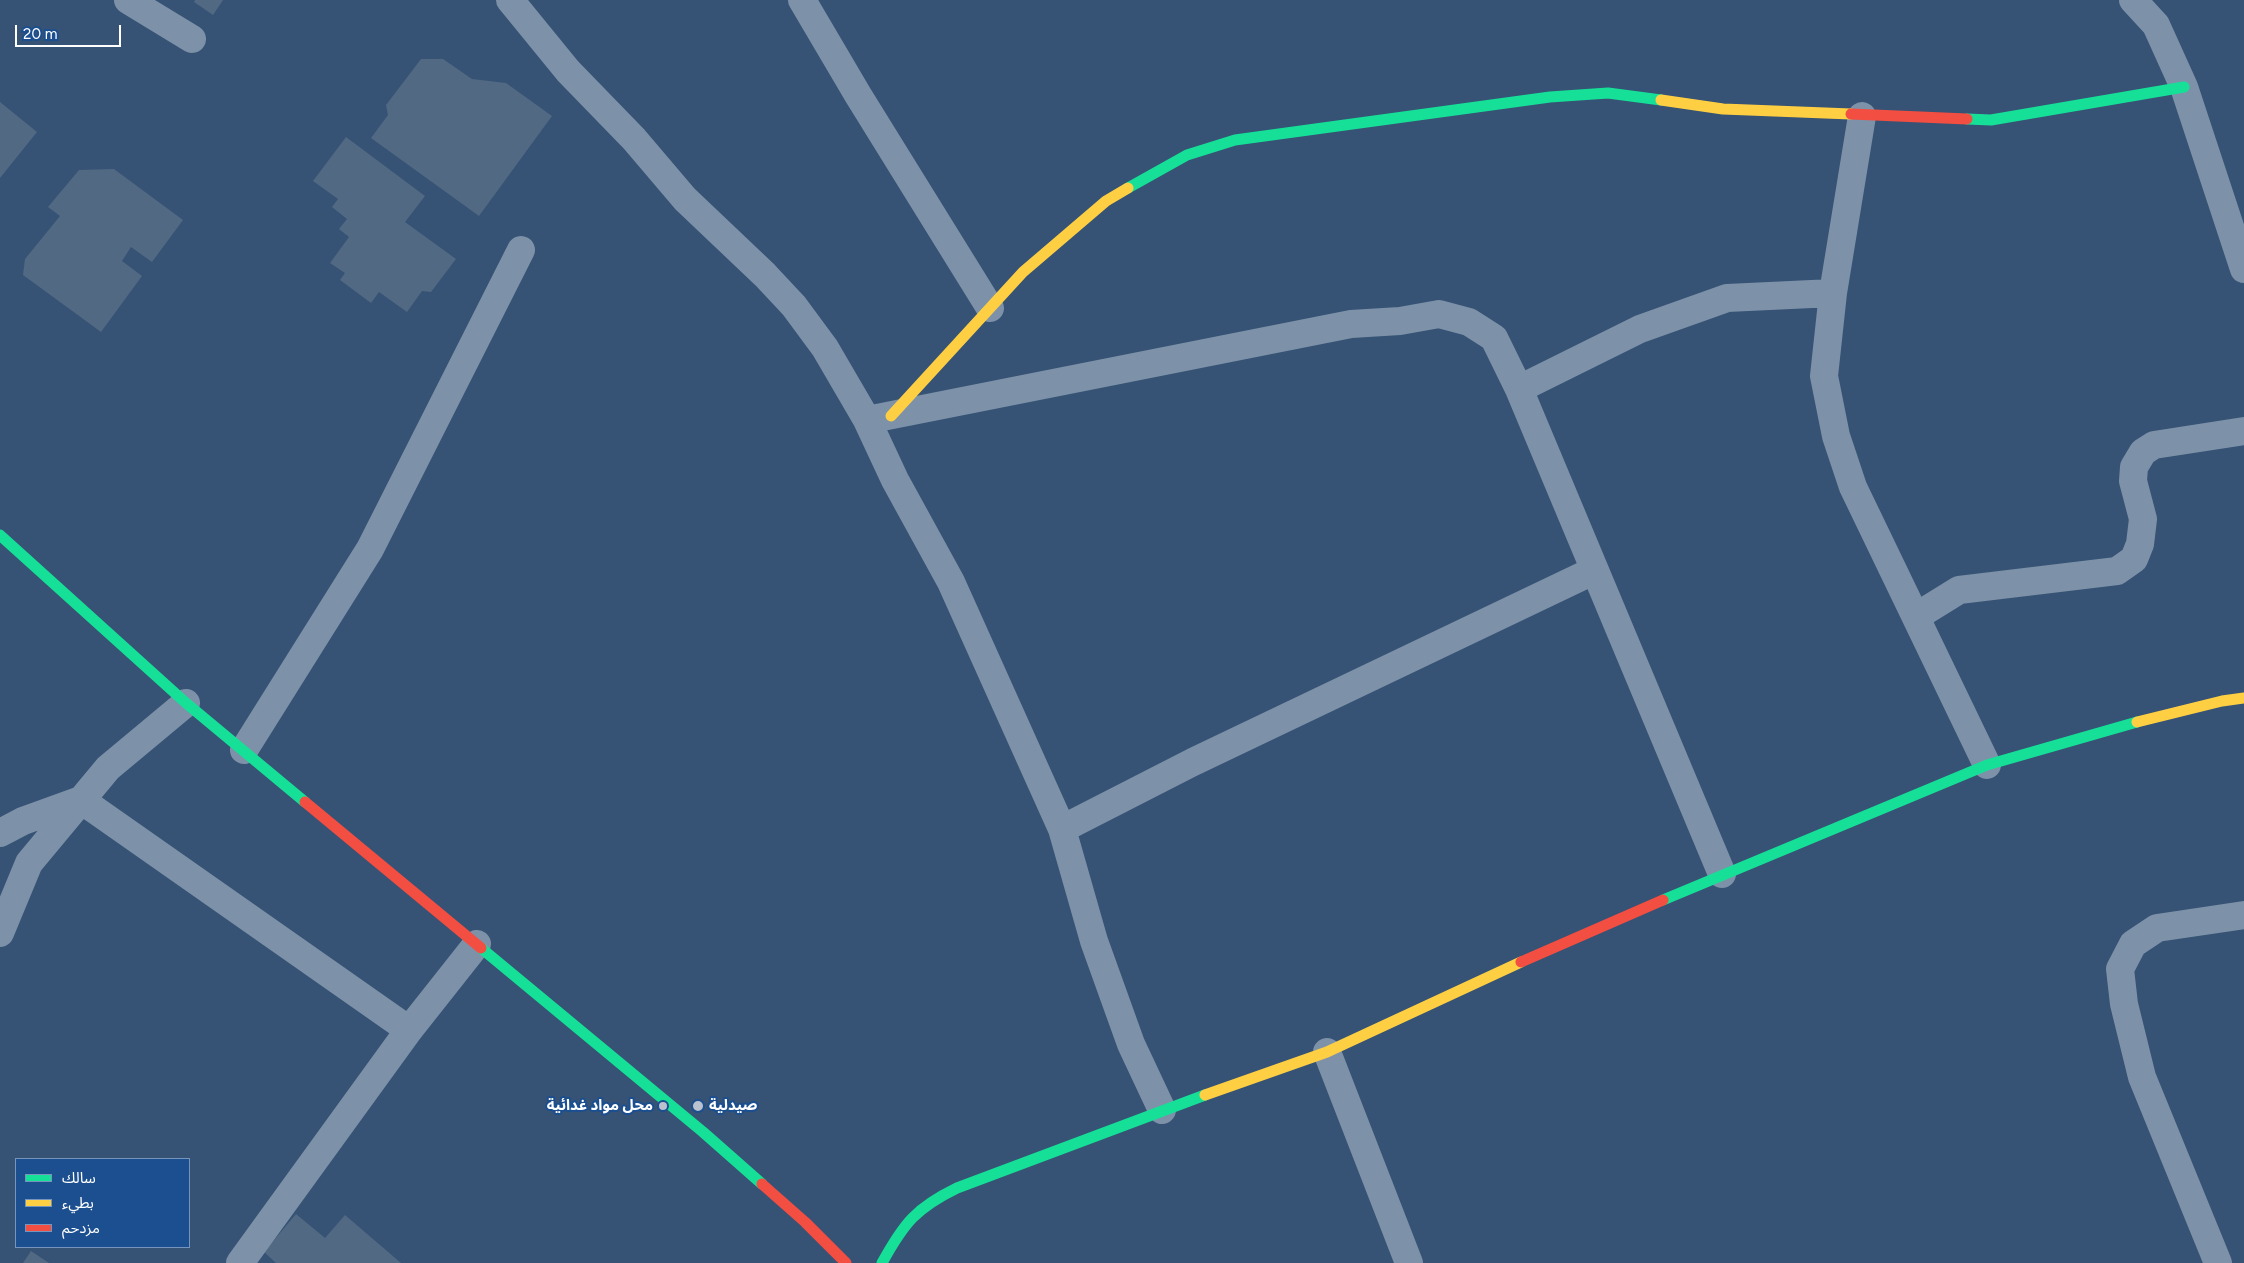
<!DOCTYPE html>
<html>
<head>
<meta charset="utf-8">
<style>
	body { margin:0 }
	#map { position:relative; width:2244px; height:1263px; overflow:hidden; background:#365274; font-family:Figtree,"Noto Sans Arabic",sans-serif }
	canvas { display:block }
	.legend { position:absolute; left:15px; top:1158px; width:175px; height:90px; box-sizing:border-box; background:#1b4f8f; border:1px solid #7695bc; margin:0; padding:6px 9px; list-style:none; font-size:15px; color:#fff }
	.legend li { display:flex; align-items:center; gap:10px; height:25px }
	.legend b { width:25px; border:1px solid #7695bc }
	.scale { position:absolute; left:15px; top:25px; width:106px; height:22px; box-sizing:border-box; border:2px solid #fff; border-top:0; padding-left:6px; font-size:15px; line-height:18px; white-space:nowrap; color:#fff; -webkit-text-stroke:4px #1b4f8f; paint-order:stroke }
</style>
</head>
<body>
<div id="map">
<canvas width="2244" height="1263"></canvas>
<ul class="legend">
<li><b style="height:6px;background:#16e098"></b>سالك</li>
<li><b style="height:6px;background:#ffcf43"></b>بطيء</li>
<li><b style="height:6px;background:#f24e42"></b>مزدحم</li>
</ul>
<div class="scale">20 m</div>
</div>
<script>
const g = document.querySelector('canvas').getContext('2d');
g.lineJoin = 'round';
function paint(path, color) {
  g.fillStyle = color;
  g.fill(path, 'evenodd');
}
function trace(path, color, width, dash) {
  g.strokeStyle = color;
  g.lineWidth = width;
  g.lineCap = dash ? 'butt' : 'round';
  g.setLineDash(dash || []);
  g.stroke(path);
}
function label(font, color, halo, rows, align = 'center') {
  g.font = font + ' Figtree,"Noto Sans Arabic",sans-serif';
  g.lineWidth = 4;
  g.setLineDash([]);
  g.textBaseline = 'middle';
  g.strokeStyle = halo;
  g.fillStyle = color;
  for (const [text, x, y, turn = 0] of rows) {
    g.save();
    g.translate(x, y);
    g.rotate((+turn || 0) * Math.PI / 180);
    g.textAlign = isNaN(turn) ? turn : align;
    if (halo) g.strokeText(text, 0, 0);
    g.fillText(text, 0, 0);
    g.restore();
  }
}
paint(new Path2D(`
	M195,0H223L213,15L194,2Z
	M421,59H443L472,79L506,83L552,116L479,216L371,138L388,115L386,105Z
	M0,102L37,132L0,178Z
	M346,137L425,196L405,222L456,259L431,292L422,291L407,312L379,292L371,303L340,280L345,273L330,263L349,237L339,229L347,219L332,207L338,199L313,181Z
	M114,169L183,220L152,262L131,247L122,261L142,276L101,332L23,275L25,259L60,216L48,207L79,170Z
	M296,1214L325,1238L345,1215L401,1263H276L264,1252Z
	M31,1251L49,1263H23Z`), '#526984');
trace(new Path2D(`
	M128,0L192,39
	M510,0L568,71L634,139L685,199L765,275L794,306L825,348L867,420L895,480L951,582L1062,829
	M802,0L858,95L990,308
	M2133,0L2156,25L2184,87L2244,269
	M1862,116L1833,293L1824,376L1836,436L1853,487L1987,765
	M1519,389L1640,329L1727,298L1833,293
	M867,420L1351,324L1400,321L1439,314L1469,322L1494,338L1519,389L1722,874
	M1917,616L1959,590L2117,571L2134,559L2140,544L2143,519L2133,481L2134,467L2143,452L2154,445L2244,431
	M244,750L370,549L521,250
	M0,833L23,821L81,800L409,1030
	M0,933L29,863L108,768L186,703
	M1327,1052L1409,1263
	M1162,1110L1131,1044L1094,941L1062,829L1193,762L1593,571
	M240,1263L409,1030L477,944
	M2218,1263L2142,1077L2124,1004L2120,969L2133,944L2157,928L2244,915`), '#7d92a8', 28);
trace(new Path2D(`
	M1967,119L1991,120L2184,87
	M1128,188L1187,155L1235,140L1550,97L1608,93L1661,100
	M0,535L186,703L305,802
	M1663,900L1987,765L2137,722
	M481,948L703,1132L762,1184
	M882,1263C904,1223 916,1208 957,1188L1205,1095`), '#16e098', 11);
trace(new Path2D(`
	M1661,100L1723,109L1851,114
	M891,416L1023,272L1106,201L1128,188
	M2137,722L2222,701L2244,698
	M1205,1095L1327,1052L1521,962`), '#ffcf43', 11);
trace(new Path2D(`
	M1851,114L1967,119
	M305,802L481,948
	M1521,962L1663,900
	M762,1184L805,1222L846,1263`), '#f24e42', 11);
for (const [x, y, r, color] of [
	[663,1106,5,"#b9c2ce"],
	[698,1106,6,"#b9c2ce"]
]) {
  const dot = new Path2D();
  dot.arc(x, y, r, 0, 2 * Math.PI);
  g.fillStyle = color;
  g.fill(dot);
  trace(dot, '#1b4f8f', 2);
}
label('bold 15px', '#fff', '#1b4f8f', [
	["محل مواد غدائية",653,1106],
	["صيدلية",709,1106,"left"]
], 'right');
</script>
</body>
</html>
